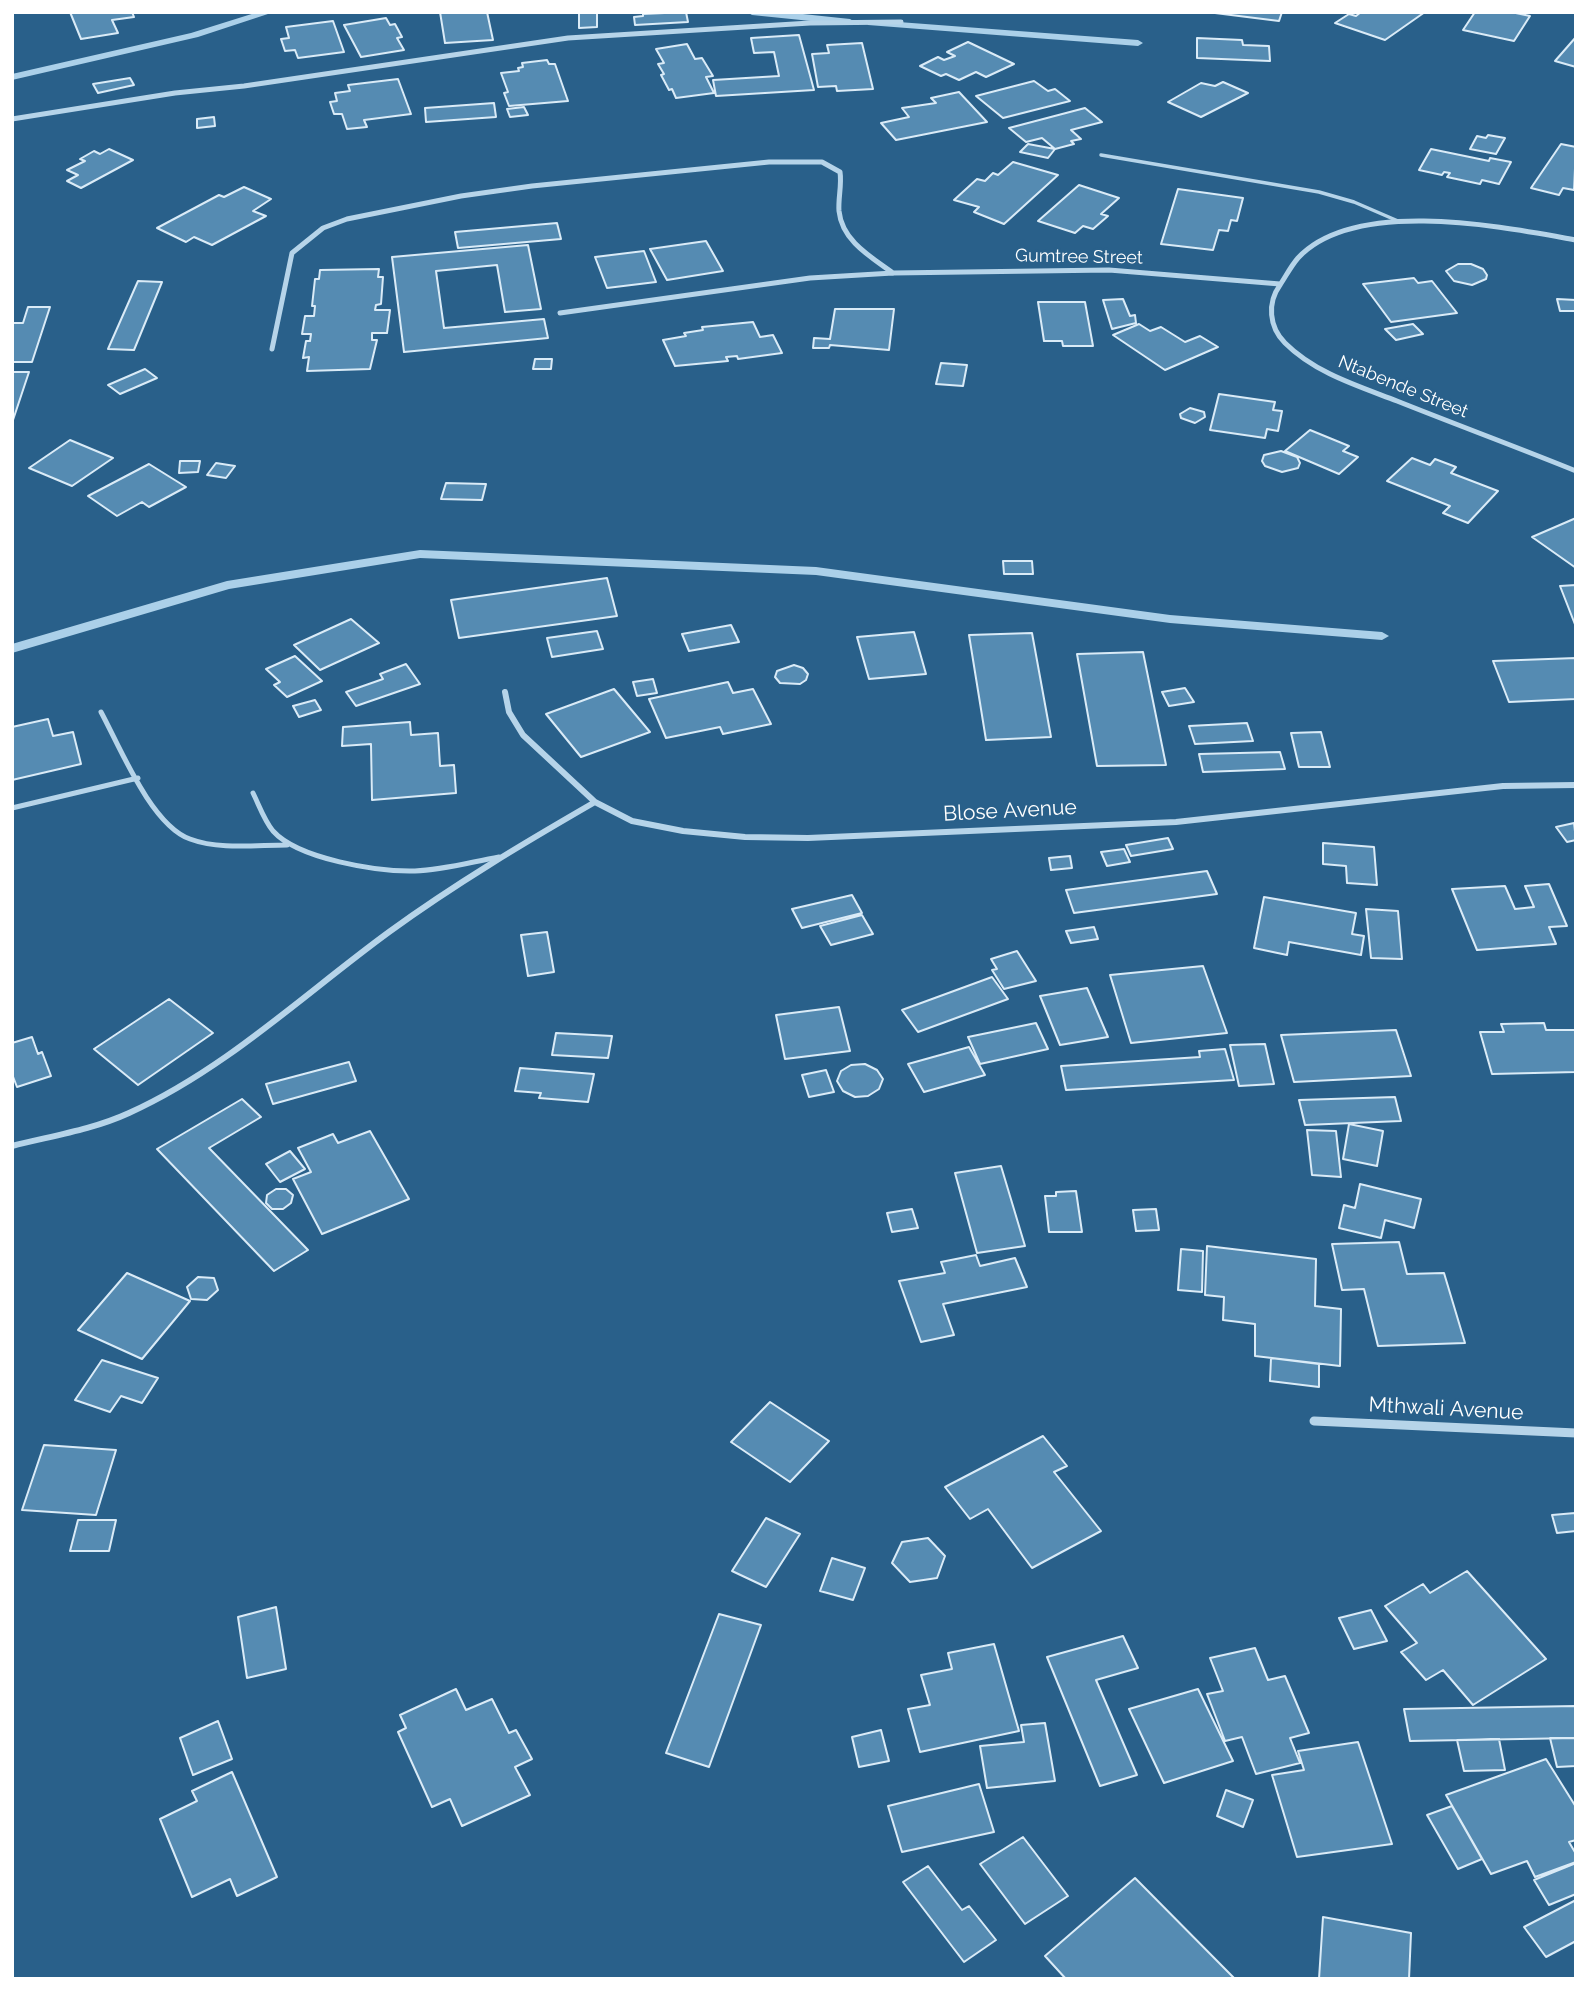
<!DOCTYPE html>
<html>
<head>
<meta charset="utf-8">
<style>
	body { margin:0 }
	#map { position:relative; width:1588px; height:1991px; overflow:hidden; background:#29608a; font-family:Raleway,sans-serif }
	canvas { display:block }
	.frame { position:absolute; inset:0; border:14px solid #fff; pointer-events:none }
</style>
</head>
<body>
<div id="map">
<canvas width="1588" height="1991"></canvas>
<div class="frame"></div>
</div>
<script>
const g = document.querySelector('canvas').getContext('2d');
g.lineJoin = 'round';
function paint(path, color) {
  g.fillStyle = color;
  g.fill(path, 'evenodd');
}
function trace(path, color, width, dash) {
  g.strokeStyle = color;
  g.lineWidth = width;
  g.lineCap = dash ? 'butt' : 'round';
  g.setLineDash(dash || []);
  g.stroke(path);
}
function label(font, color, halo, rows, align = 'center') {
  g.font = font + ' Raleway,sans-serif';
  g.lineWidth = 5;
  g.setLineDash([]);
  g.textBaseline = 'middle';
  g.strokeStyle = halo;
  g.fillStyle = color;
  for (const [text, x, y, turn = 0] of rows) {
    g.save();
    g.translate(x, y);
    g.rotate((+turn || 0) * Math.PI / 180);
    g.textAlign = isNaN(turn) ? turn : align;
    if (halo) g.strokeText(text, 0, 0);
    g.fillText(text, 0, 0);
    g.restore();
  }
}
paint(new Path2D(`
	M258,12H274L198,37L12,80V74L191,33Z
	M747,12H784L850,19L855,22L850,25L752,15Z
	M872,20L1138,40L1143,43L1138,46L868,25L867,23Z
	M420,550L816,567L1170,615L1382,632L1389,636L1382,640L1170,623L816,575L420,558L229,589L12,653V644L227,581Z`), '#abd0e9');
const building = new Path2D(`
	M70,12H132L134,17L112,20L118,33L81,39Z
	M440,12H487L493,40L445,43Z
	M579,12H597V27L579,28Z
	M686,12L688,22L635,25L634,17L643,16V14Z
	M1207,12H1282L1279,21Z
	M1361,12H1425L1385,40L1335,23L1349,14L1356,16Z
	M1475,12H1511L1530,16L1514,41L1463,30Z
	M386,18L390,25L395,24L402,37L397,38L404,50L361,57L344,25Z
	M333,21L344,52L298,58L295,50L285,51L281,39L289,38L286,27Z
	M799,35L814,90L716,96L713,80L779,76L774,52L754,53L751,38Z
	M1576,37V67L1555,61Z
	M1197,38L1242,40L1243,45L1269,46L1270,61L1197,58Z
	M968,42L1014,64L986,77L976,72L959,80L946,74L941,76L920,66L938,57L944,60L955,56L947,52Z
	M862,43L873,89L837,91L836,86L818,87L812,54L829,53L827,45Z
	M687,44L695,59L702,58L713,76L706,77L714,93L676,98L672,89L669,90L661,75L664,74L658,64L664,63L656,49Z
	M547,60L549,64H555L568,101L509,106L504,93L508,92L501,73L519,71L518,68L523,67L522,63Z
	M130,78L134,85L98,93L93,84Z
	M398,79L411,114L364,120L367,127L347,129L342,114H334L330,102L337,101L335,93L350,91L348,85Z
	M1034,81L1048,91L1055,89L1070,101L1003,118L976,96Z
	M1223,82L1248,93L1201,117L1168,102L1201,83L1215,86Z
	M959,92L987,122L896,140L881,123L909,117L902,108L936,103L931,98Z
	M494,103L496,117L426,122L425,108Z
	M524,107L528,115L510,117L507,109Z
	M1085,108L1102,122L1071,130L1081,139L1071,141L1074,144L1055,149L1042,138L1026,142L1009,128Z
	M214,117L215,126L197,128V119Z
	M1488,135L1505,138L1496,154L1470,149L1477,136L1486,138Z
	M1028,144L1055,149L1048,158L1020,152Z
	M1561,144L1576,147L1574,190L1563,188L1559,195L1531,188Z
	M109,149L133,160L81,188L67,181L78,175L67,170L85,161L80,159L94,151L100,154Z
	M1431,149L1489,161L1490,158L1511,162L1499,184L1482,180L1480,184L1447,177L1450,173L1444,172L1442,175L1419,170Z
	M1013,162L1058,175L1004,224L974,212L979,207L954,200L977,179L985,181L993,173L998,175Z
	M1079,185L1119,198L1101,214L1108,216L1093,229L1083,226L1075,233L1038,221Z
	M244,187L271,199L253,211L266,216L212,245L194,237L186,242L157,228L219,195L224,197Z
	M1178,189L1243,198L1237,221L1231,220L1228,231L1219,230L1213,250L1161,244Z
	M557,223L561,239L458,248L455,232Z
	M706,241L723,271L667,280L650,249Z
	M528,245L541,309L505,312L497,265L436,271L444,328L544,319L548,338L404,352L392,257Z
	M644,251L656,282L607,288L595,257Z
	M1458,264H1471L1483,269L1487,275L1486,279L1472,285L1454,281L1446,271Z
	M379,269L378,277H383L381,304L376,305L375,310H390L387,333H372V340H377L370,369L307,371L309,357L303,358L306,341H310L311,334H302L305,316H314L315,306H312L315,279H319L320,270Z
	M1414,278L1418,283L1432,281L1457,313L1391,322L1363,284Z
	M138,281L162,282L134,350L108,349Z
	M1123,299L1130,316L1135,315L1136,323L1112,329L1103,300Z
	M1557,299L1576,300V311H1560Z
	M1038,302H1085L1093,346H1063L1062,341H1044Z
	M28,307H50L32,362H12V323H23Z
	M835,309H894L889,350L830,345L829,348H813L814,338L830,339Z
	M753,322L760,337L773,335L782,353L738,359L737,356L726,357L728,361L675,366L663,340L686,336L684,333L703,330L702,327Z
	M1139,324L1150,331L1161,327L1185,342L1200,336L1218,347L1165,370L1113,335Z
	M1413,324L1423,334L1396,340L1385,329Z
	M535,359H552L551,369H533Z
	M941,363L967,365L963,386L936,384Z
	M145,369L157,378L120,394L108,385Z
	M12,372H29L12,423Z
	M1219,394L1275,402L1273,410L1282,411L1278,431L1267,429L1265,438L1210,430Z
	M1190,408L1204,412L1205,417L1195,423L1181,418L1180,414Z
	M1310,430L1349,446L1343,451L1358,457L1339,474L1285,451Z
	M70,440L113,458L72,486L29,468Z
	M1281,451L1297,457L1300,463L1298,468L1282,472L1265,466L1262,461L1264,455Z
	M1412,458L1430,465L1435,459L1456,467L1451,473L1498,491L1468,523L1443,513L1450,506L1387,481Z
	M180,461H200L198,472L179,473Z
	M216,463L235,466L226,478L207,475Z
	M149,464L186,487L149,507L142,502L117,516L88,496Z
	M446,483L486,484L482,500L441,499Z
	M1576,518V568L1532,537Z
	M1003,561H1032L1033,574H1004Z
	M607,578L617,616L459,638L451,600Z
	M1576,585V627L1560,586Z
	M351,619L379,643L320,670L294,645Z
	M731,625L739,642L689,651L682,634Z
	M597,631L603,649L552,657L547,638Z
	M914,632L926,674L869,679L857,637Z
	M1032,633L1051,737L986,740L969,635Z
	M1143,652L1166,765L1097,766L1077,654Z
	M295,656L322,681L287,697L274,685L280,682L266,669Z
	M1576,658V699L1509,702L1493,661Z
	M406,664L420,684L356,706L346,692L383,679L380,674Z
	M794,665L803,668L808,674L806,680L800,684L780,683L775,677L777,671Z
	M653,679L657,693L637,696L633,682Z
	M728,682L733,693L753,689L771,724L723,734L720,727L666,738L649,699Z
	M1185,688L1194,702L1169,706L1162,692Z
	M614,689L650,732L581,757L546,714Z
	M315,700L321,710L299,717L293,706Z
	M48,719L53,736L73,732L81,764L12,780V727Z
	M410,722L411,735L438,733L440,766L454,765L456,793L372,800L371,744L342,746L343,727Z
	M1247,723L1253,741L1195,744L1189,726Z
	M1321,732L1330,767H1299L1291,733Z
	M1280,752L1285,769L1203,772L1199,754Z
	M1574,823L1576,840L1567,842L1556,827Z
	M1168,838L1173,849L1131,856L1126,845Z
	M1323,843L1374,847L1377,885L1347,883L1346,866L1323,864Z
	M1124,849L1130,862L1107,866L1101,852Z
	M1070,856L1072,868L1051,870L1049,858Z
	M1207,871L1217,894L1074,913L1066,890Z
	M1549,884L1567,926L1549,927L1556,944L1477,950L1452,889L1505,886L1515,909L1534,907L1525,886Z
	M852,895L862,913L802,928L792,909Z
	M1264,897L1356,913L1352,934L1364,936L1361,955L1289,942L1287,955L1254,948Z
	M1366,909L1398,911L1402,959L1371,958Z
	M862,915L873,934L831,945L820,926Z
	M1094,927L1098,939L1071,943L1066,931Z
	M547,932L554,972L528,976L521,935Z
	M1017,951L1036,981L1004,989L992,970L997,969L991,959Z
	M1203,966L1227,1033L1131,1043L1110,975Z
	M992,977L1008,999L918,1032L902,1010Z
	M1087,988L1108,1037L1060,1045L1040,996Z
	M169,999L213,1033L138,1085L94,1049Z
	M839,1007L850,1051L785,1059L776,1015Z
	M1036,1023L1048,1049L980,1064L968,1037Z
	M1544,1023L1546,1030H1576V1072L1492,1074L1480,1032H1504L1501,1024Z
	M1396,1030L1411,1076L1294,1082L1281,1035Z
	M556,1033L612,1036L608,1058L552,1055Z
	M32,1037L38,1054L42,1052L51,1076L17,1087L12,1074V1043Z
	M1265,1044L1274,1084L1239,1086L1230,1045Z
	M969,1047L985,1075L924,1092L908,1064Z
	M1225,1049L1234,1080L1066,1090L1061,1066L1200,1057L1199,1051Z
	M349,1062L356,1081L273,1104L266,1084Z
	M865,1064L877,1070L883,1079L879,1089L868,1096L855,1097L843,1091L837,1081L841,1071L851,1065Z
	M520,1068L594,1074L588,1102L539,1098L541,1093L515,1091Z
	M826,1070L834,1092L809,1097L802,1075Z
	M1395,1097L1401,1121L1305,1125L1299,1100Z
	M242,1099L261,1117L209,1148L308,1250L274,1271L157,1149Z
	M1349,1124L1383,1131L1377,1166L1343,1159Z
	M1307,1130L1336,1131L1341,1177L1312,1175Z
	M370,1131L409,1199L322,1234L293,1179L311,1172L298,1148L333,1134L338,1143Z
	M290,1151L305,1169L280,1182L266,1164Z
	M1001,1166L1025,1246L977,1253L955,1173Z
	M1360,1184L1421,1199L1414,1228L1385,1220L1381,1238L1339,1228L1344,1205L1355,1208Z
	M276,1189H286L293,1195L291,1203L283,1209H272L266,1203L267,1195Z
	M1076,1191L1082,1232H1049L1045,1196H1056V1192Z
	M912,1209L918,1228L892,1232L887,1213Z
	M1156,1209L1159,1230L1136,1231L1133,1210Z
	M1399,1242L1407,1274L1444,1273L1465,1343L1378,1346L1364,1289L1342,1290L1332,1244Z
	M1207,1246L1316,1259L1315,1306L1341,1309L1340,1366L1255,1356V1324L1223,1320L1224,1297L1205,1295Z
	M1181,1249L1203,1251L1202,1292L1178,1290Z
	M976,1255L980,1266L1015,1258L1027,1287L943,1304L954,1335L921,1342L899,1281L945,1273L941,1262Z
	M127,1273L190,1301L142,1359L78,1330Z
	M198,1277L214,1278L218,1290L207,1300L191,1299L187,1287Z
	M1271,1358L1319,1364V1387L1270,1381Z
	M102,1360L158,1378L142,1403L121,1396L110,1412L75,1400Z
	M770,1402L829,1441L790,1482L731,1442Z
	M1043,1436L1067,1466L1054,1472L1101,1531L1032,1568L988,1509L970,1519L945,1487Z
	M44,1445L116,1450L96,1515L22,1510Z
	M1575,1513L1576,1531L1557,1533L1552,1515Z
	M766,1518L800,1534L766,1587L732,1571Z
	M78,1520H116L109,1551H70Z
	M928,1538L945,1556L937,1578L910,1582L892,1563L902,1542Z
	M832,1558L865,1568L853,1600L820,1591Z
	M1467,1571L1546,1659L1473,1705L1443,1670L1426,1680L1401,1652L1417,1643L1385,1606L1423,1584L1430,1593Z
	M276,1607L286,1669L247,1678L238,1617Z
	M1371,1610L1387,1641L1354,1649L1339,1618Z
	M719,1614L761,1625L709,1767L666,1753Z
	M1123,1636L1138,1668L1096,1680L1137,1775L1100,1786L1047,1657Z
	M994,1644L1019,1731L920,1752L908,1709L930,1705L921,1675L952,1669L948,1653Z
	M1255,1648L1268,1680L1285,1676L1309,1733L1290,1738L1300,1763L1256,1774L1242,1737L1225,1741L1207,1694L1223,1691L1210,1658Z
	M456,1689L466,1710L492,1699L509,1733L516,1730L532,1759L515,1767L530,1795L462,1826L450,1799L432,1807L398,1732L406,1728L400,1715Z
	M1198,1689L1233,1761L1164,1783L1129,1709Z
	M1576,1706V1738L1410,1741L1404,1709Z
	M218,1721L232,1759L193,1775L180,1738Z
	M1045,1723L1055,1781L987,1788L980,1746L1024,1742L1021,1725Z
	M881,1730L889,1761L859,1767L852,1737Z
	M1550,1738H1576V1766L1557,1767Z
	M1499,1739L1505,1770L1464,1771L1457,1740Z
	M1358,1742L1392,1844L1297,1857L1272,1775L1304,1770L1298,1751Z
	M1546,1759L1576,1807V1840L1569,1842L1576,1854V1862L1535,1877L1527,1861L1491,1874L1446,1795Z
	M232,1772L277,1877L237,1896L230,1879L192,1897L160,1819L197,1801L192,1791Z
	M979,1784L994,1832L902,1852L888,1806Z
	M1226,1790L1253,1800L1243,1827L1217,1816Z
	M1452,1806L1482,1859L1458,1869L1427,1815Z
	M1023,1837L1068,1896L1025,1924L980,1864Z
	M1576,1863V1894L1549,1905L1534,1880Z
	M928,1866L962,1910L969,1906L996,1940L964,1962L903,1882Z
	M1135,1878L1235,1979H1066L1045,1956Z
	M1576,1900V1941L1546,1957L1524,1927Z
	M1323,1917L1411,1933L1409,1979H1319Z`);
paint(building, '#558bb2');
trace(building, '#daebf7', 2);
trace(new Path2D(`
	M1101,155L1319,192L1354,202L1398,221`), '#b6d4e9', 3.5);
trace(new Path2D(`
	M101,712C120,747 151,825 190,839C219,850 256,845 287,845
	M253,793C259,805 264,820 273,831C298,859 378,872 415,871C443,870 471,862 499,857
	M12,808L138,778`), '#b6d4e9', 5);
trace(new Path2D(`
	M12,119L175,93L244,86L568,38L810,23L901,22
	M1576,240C1503,227 1355,197 1298,258C1291,266 1286,276 1280,285C1267,303 1269,327 1285,343C1315,373 1358,386 1397,401C1457,425 1517,447 1576,471
	M560,313L810,278L893,273L1109,270L1280,284
	M272,349L292,253L323,228L347,219L461,196L532,186L769,162H822L840,172C842,185 838,198 839,211C842,241 871,257 893,273`), '#b6d4e9', 5);
trace(new Path2D(`
	M505,692L509,712L523,735L595,802L632,821L683,831L745,837L808,838L1176,822L1503,786L1576,785
	M12,1146C51,1136 92,1130 129,1113C226,1069 304,994 389,932C455,884 524,843 595,802`), '#b6d4e9', 6);
trace(new Path2D(`
	M1314,1421L1576,1433`), '#b6d4e9', 9);
label('18px', '#fff', '#29608a', [
	["Gumtree Street",1079,257,1],
	["Ntabende Street",1403,387,22]
]);
label('21px', '#fff', '#29608a', [
	["Blose Avenue",1010,811,-3],
	["Mthwali Avenue",1446,1409,3]
]);
</script>
</body>
</html>
